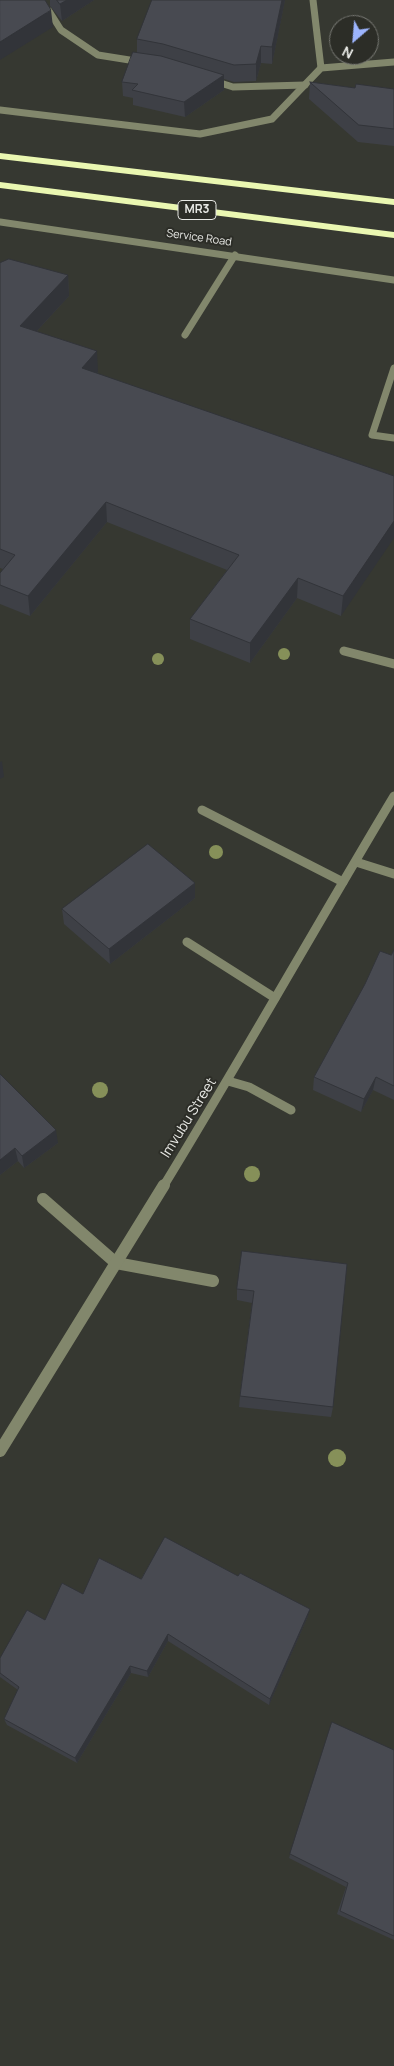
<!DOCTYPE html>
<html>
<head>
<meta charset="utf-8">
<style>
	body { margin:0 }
	#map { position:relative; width:394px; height:2066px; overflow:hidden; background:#363831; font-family:Manrope,sans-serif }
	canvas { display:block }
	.north { position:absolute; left:329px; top:15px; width:50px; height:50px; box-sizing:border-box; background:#2c2d27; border:1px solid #777873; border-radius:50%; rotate:207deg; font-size:14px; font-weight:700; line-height:20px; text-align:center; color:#e8e9e5 }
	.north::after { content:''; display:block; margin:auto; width:18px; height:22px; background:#9cb4fd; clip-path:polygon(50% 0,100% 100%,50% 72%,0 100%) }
</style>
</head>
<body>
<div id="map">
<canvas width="394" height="2066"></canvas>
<div class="north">N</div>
</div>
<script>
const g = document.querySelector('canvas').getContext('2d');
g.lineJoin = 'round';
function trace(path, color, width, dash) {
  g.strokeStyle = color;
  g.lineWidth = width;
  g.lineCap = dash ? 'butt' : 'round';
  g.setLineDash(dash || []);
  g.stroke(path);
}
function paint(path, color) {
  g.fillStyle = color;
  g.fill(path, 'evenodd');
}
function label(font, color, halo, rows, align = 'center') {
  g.font = font + ' Manrope,sans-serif';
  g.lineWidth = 4;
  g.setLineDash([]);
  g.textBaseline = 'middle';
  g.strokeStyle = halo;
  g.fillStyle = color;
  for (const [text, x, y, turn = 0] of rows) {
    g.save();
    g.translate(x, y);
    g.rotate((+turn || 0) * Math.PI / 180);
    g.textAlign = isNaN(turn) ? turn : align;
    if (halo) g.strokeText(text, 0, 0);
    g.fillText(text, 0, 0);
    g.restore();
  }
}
trace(new Path2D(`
	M185,335L235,255
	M394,368L372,435L394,438`), '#82876c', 7);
trace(new Path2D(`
	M344,651L394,664
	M202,810L343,882
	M356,862L394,874
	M187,942L275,998
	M228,1081L249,1087L291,1110`), '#82876c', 9);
trace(new Path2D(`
	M43,1199L116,1263L213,1281`), '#82876c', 12);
trace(new Path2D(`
	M26,0L49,11L61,30L98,55L142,62
	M313,0L321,68
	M211,80L233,87L305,85
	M0,222L394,280`), '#82876c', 7);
trace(new Path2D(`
	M163,1187C242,1058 316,926 394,796`), '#82876c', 9);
trace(new Path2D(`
	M0,1451L164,1185`), '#82876c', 12);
trace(new Path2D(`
	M0,110L200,134L272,119L321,68L394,62`), '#82876c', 7);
paint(new Path2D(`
	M0,153L394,199V205L0,159Z
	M0,182L394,232V238L0,188Z`), '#eaf7b1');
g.fillStyle = '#869059';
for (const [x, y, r] of [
	[284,654,6],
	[158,659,6],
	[216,852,7],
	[100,1090,8],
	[252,1174,8],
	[337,1458,9]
]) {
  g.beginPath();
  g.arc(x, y, r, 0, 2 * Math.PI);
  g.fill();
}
paint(new Path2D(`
	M50,0H94L62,21L50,6Z
	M285,0L272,64L261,63L256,81L234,82L224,79V90L185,117L133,105V98L123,96L122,82L137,53V39Z
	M310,82L355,88L394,89V146L358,142L309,99Z
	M0,263L68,275L69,296L36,332L98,372L97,374L394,476L341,616L297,598L250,663L190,639V619L227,570L107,522L30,616L0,604V573L3,569L0,568Z
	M195,883V898L110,964L64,924L62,909Z
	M394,950V1100L373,1090L361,1112L313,1090L314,1077Z
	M0,1074L58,1143L24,1168L18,1161L0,1175Z
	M242,1251L333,1407L331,1417L239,1407L240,1396L252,1303L237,1300V1289Z
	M141,1579L308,1616L269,1705L168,1641L148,1677L131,1673L77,1763L7,1725L4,1719L18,1690L0,1677V1658L45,1620L83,1594Z
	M330,1728L394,1750V1940L337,1914L346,1887L289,1858Z`), '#3e4046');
paint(new Path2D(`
	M67,0H94L62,21L60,4Z
	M282,0H285L272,64V47Z
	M51,10L53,27L0,60V42Z
	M261,46V63L256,81V64Z
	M224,75V90L185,117L184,102Z
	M68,275L69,296L22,347L20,326Z
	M97,351L98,372L83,389L82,368Z
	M106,502L107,522L30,616L28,596Z
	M394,521V538L341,616L343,596Z
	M298,578L297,598L250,663V643Z
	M2,761L4,777L0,779V762Z
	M195,883V898L110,964L109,949Z
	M376,1077L373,1090L361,1112L364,1099Z
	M56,1130L58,1143L24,1168L22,1156Z
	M15,1148L18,1161L0,1175V1160Z
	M310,1609L308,1616L269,1705L270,1699Z
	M168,1634V1641L148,1677L147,1671Z
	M130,1666L131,1673L77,1763L75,1758Z`), '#323439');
const building = new Path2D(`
	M0,0H45L51,10L0,42Z
	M57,0H67L60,4Z
	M152,0H282L272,47L261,46L256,64L234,65L163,44L137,39Z
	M133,52L161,56L224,75L184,102L132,90L138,84L122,82Z
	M310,82L355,88L356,84L394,89V129L359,125Z
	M9,259L68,275L20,326L97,351L82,368L394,476V521L343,596L298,578L250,643L190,619L239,555L106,502L28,596L0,585V573L15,555L0,549V263Z
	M148,844L195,883L109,949L62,909Z
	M394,950V1086L376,1077L364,1099L314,1077L365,984L380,951L391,955Z
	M0,1074L56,1130L22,1156L15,1148L0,1160Z
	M242,1251L347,1264L333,1407L240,1396L254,1291L237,1289Z
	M165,1537L238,1576L240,1573L310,1609L270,1699L168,1634L147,1671L130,1666L75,1758L4,1719L19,1687L0,1673V1658L27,1610L45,1620L62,1583L83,1594L99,1558L141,1579Z
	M332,1722L394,1750V1936L340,1911L348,1883L290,1854Z`);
paint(building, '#484a51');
trace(building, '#323439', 1);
label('11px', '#e8e9e5', '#2c2d27', [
	["Service Road",199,238,8]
]);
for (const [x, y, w] of [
	[197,210,38]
]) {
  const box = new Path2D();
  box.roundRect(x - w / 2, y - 9.5, w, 19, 4);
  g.fillStyle = '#2c2d27';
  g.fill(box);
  trace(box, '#e8e9e5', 1);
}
label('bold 12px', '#e8e9e5', null, [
	["MR3",197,210]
]);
label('14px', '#e8e9e5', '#2c2d27', [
	["Imvubu Street",189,1118,-58]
]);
</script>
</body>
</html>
